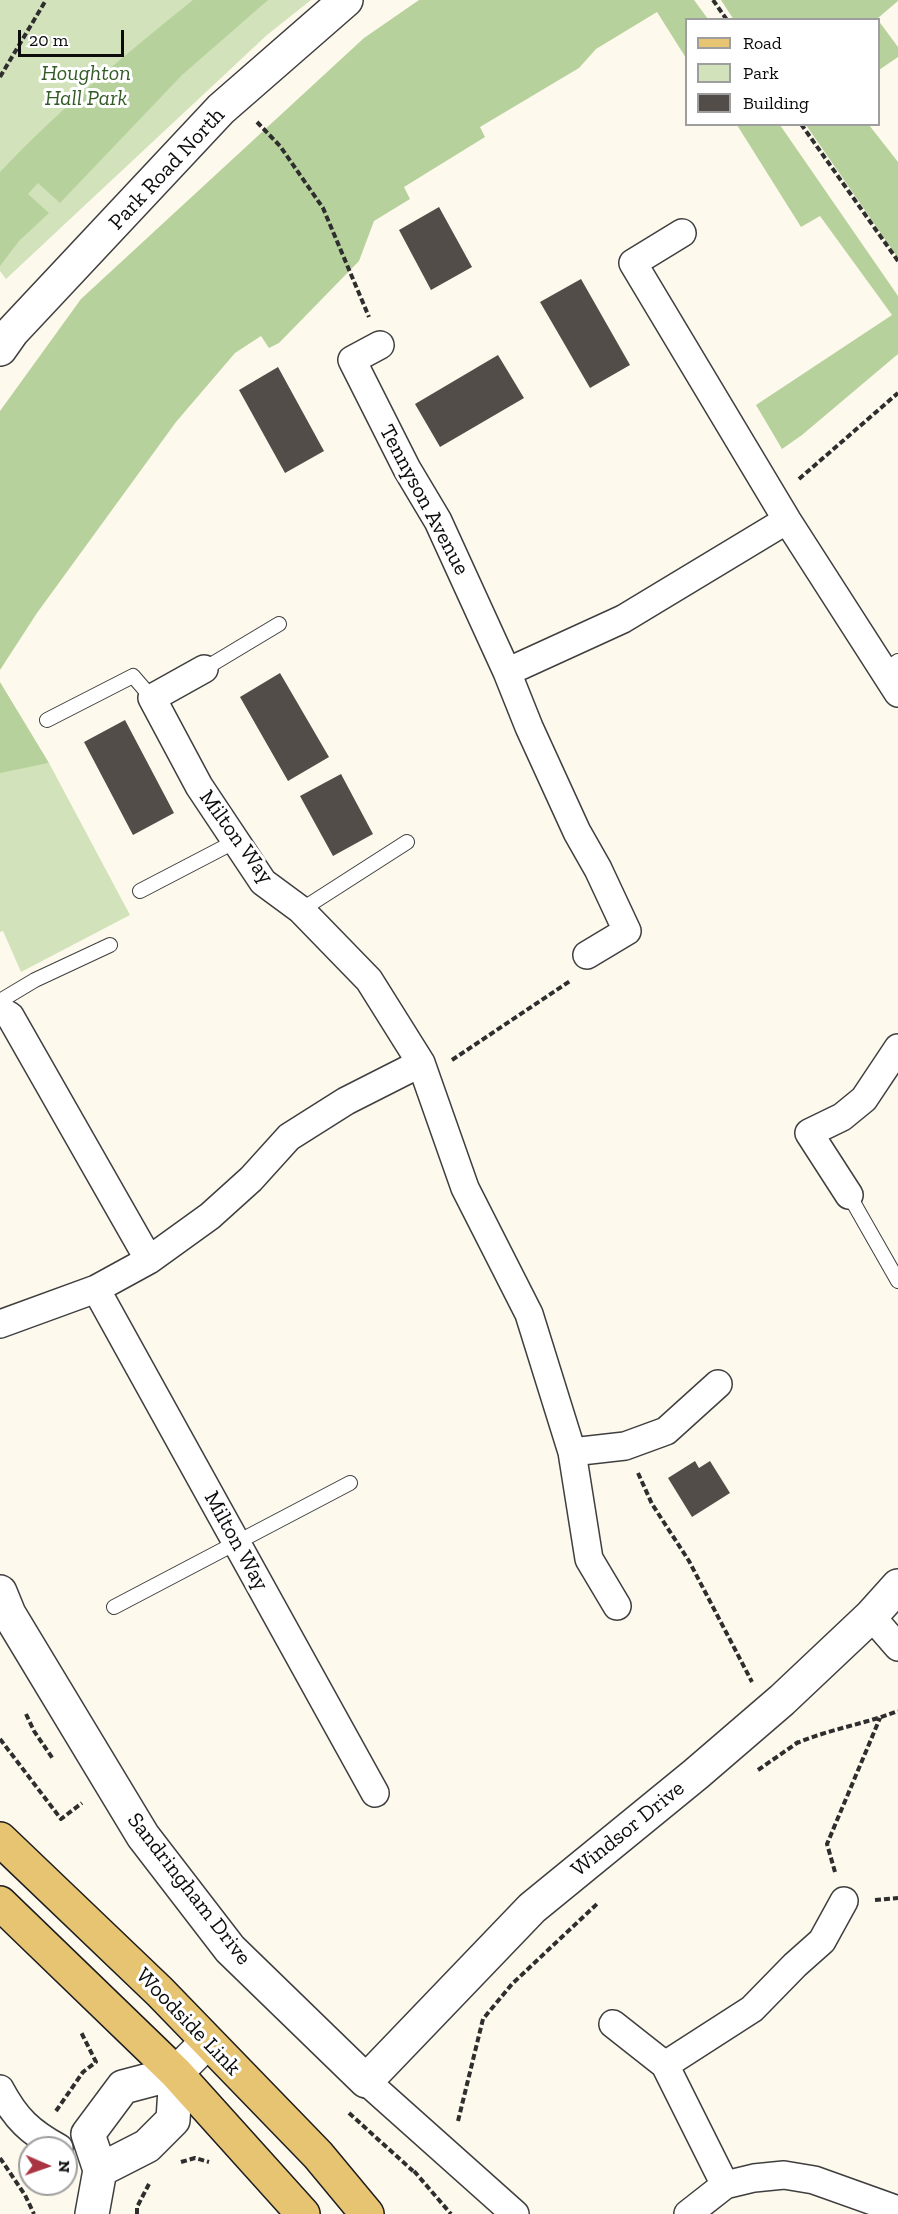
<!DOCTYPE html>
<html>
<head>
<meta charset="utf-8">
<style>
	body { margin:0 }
	#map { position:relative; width:898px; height:2214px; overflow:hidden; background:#fdf9ed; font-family:"Zilla Slab",serif }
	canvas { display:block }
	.legend { position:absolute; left:685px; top:18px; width:195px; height:108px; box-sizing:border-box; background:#fff; border:2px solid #9e9e9e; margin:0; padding:8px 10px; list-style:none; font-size:18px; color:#0c0c0c }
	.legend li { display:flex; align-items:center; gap:12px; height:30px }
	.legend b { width:30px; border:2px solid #9e9e9e }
	.north { position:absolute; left:18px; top:2136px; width:60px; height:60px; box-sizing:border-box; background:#fff; border:2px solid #9e9e9e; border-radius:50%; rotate:92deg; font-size:16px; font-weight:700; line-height:24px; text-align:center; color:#0c0c0c }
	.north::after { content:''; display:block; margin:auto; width:21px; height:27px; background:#aa3542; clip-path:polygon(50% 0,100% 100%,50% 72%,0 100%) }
	.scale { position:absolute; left:18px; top:30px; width:106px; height:27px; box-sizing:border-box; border:3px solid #0c0c0c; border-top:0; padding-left:8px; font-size:18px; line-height:21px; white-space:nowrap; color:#0c0c0c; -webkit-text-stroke:4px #fff; paint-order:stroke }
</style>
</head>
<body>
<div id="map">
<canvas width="898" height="2214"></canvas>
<ul class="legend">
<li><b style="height:8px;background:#e7c472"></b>Road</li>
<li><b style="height:16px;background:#d2e3bb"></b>Park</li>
<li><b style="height:16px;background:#534d4a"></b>Building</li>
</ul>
<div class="north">N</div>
<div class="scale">20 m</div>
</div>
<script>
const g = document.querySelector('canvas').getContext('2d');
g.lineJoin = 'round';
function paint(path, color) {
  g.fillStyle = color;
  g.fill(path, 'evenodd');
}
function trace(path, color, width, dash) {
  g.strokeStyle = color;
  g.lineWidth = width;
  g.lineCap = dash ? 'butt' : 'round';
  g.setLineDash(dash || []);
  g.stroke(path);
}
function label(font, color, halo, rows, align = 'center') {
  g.font = font + ' "Zilla Slab",serif';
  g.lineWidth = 6;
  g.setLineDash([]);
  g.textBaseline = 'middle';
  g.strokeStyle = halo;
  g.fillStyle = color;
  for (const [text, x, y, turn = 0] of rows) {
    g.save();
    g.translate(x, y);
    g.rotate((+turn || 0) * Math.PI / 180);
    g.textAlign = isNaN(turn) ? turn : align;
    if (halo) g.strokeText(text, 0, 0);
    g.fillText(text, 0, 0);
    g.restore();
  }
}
paint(new Path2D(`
	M0,0H311L267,35L6,279L0,271Z
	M49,763L130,915L21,972L3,931L0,932V772Z`), '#d2e3bb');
paint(new Path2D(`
	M193,0H268L182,75L60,203L38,183L28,194L49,213L19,241L0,266V172C59,109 126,54 193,0Z
	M419,0H694L708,19L686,20V58L657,12L596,49L579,68L480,127L485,137L404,187L410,199L374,221L359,261L279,343L269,348L261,336L235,353L176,422L37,613L0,670V411L81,299L364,38Z
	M721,0H898V1L878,18V20H734Z
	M878,20L898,47V57L879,70Z
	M737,125H780L898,296V354L802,435L782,449L756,405L892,315L820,216L801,227Z
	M806,125H869L898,162V258Z
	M0,682L49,763L0,773Z`), '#b7d19c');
paint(new Path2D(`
	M439,207L472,267L431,290L399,230Z
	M581,279L630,365L590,388L540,302Z
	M498,355L524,398L440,447L415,404Z
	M278,367L324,451L285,473L239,390Z
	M280,673L329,757L288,781L240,697Z
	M125,720L174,813L133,835L84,742Z
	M341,774L373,834L333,856L300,796Z
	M695,1461L699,1468L710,1461L730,1493L692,1517L668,1478Z`), '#534d4a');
const service = new Path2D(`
	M204,669L279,624
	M883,671L898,661
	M47,720L133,676L152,698
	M140,891L236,841
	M301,910L407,842
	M0,1001L35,980L110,945
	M849,1195L898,1281
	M114,1607L350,1483`);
const minor = new Path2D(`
	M682,233L633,263L787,520L898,693
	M380,345L352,360L407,469L438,521L507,672L529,727L577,832L598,869L627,931L587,955
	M204,669L152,698L199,786L263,882L301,910L369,980L421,1063L465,1188L529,1314L572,1452L625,1446L666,1431L718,1384
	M507,672L623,619L787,520
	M0,1010L10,1016L149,1260
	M849,1195L809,1133L842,1117L864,1099L898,1048
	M96,1289L375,1793
	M0,1324L96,1289L149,1260L210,1216L251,1179L289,1137L346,1101L421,1063
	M572,1452L589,1559L617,1606
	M871,1616L898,1647
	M613,2024L665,2065L725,2185
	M665,2065L752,2009L795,1965L822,1941L844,1901
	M366,2081L515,2214
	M0,2089C16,2119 30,2132 59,2148
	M688,2214L725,2185L754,2178L784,2175L814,2180L898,2210`);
const tertiary = new Path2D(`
	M0,349L12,332L221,109L346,0
	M0,1592L9,1614L143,1836L230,1949L366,2081L532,1908L696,1774L782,1700L871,1616L898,1586
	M100,2170L88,2134L123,2087L176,2073L207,2042
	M100,2170L147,2146L173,2120L176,2073
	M92,2214L100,2170`);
const primary = new Path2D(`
	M0,1839L160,1992L318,2155L367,2214
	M0,1903L176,2073L303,2214`);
trace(service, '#3f3f3f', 16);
trace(minor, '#3f3f3f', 30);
trace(tertiary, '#3f3f3f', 36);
trace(primary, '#1d1d1d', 36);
trace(new Path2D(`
	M713,0L727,20
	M0,77L46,0
	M257,122L280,146L323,208L369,317
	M801,124L898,261
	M799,479L898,393
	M452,1060L570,981
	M638,1473L652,1504L689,1561L752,1682
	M26,1714L34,1731L53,1759
	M0,1739L61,1819L82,1803
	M796,1741L797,1743C830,1729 865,1724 898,1711
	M758,1770L797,1743
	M835,1872L827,1844L880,1718
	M875,1900L898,1898
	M56,2111L83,2072L96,2062L81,2032
	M349,2113L413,2171
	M458,2121L483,2019L512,1984L598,1903
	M0,2158L25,2195L34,2214
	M181,2162L195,2158L209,2162
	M414,2171L451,2214
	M137,2214V2207L149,2184`), '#2e2e2e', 4, [6, 3]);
trace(service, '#fff', 14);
trace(minor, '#fff', 27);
trace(tertiary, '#fff', 33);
trace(primary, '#e7c472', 33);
label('italic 22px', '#335b25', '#fff', [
	["Houghton",86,74],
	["Hall Park",86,99]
]);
label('22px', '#0c0c0c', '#fff', [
	["Park Road North",167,169,-47],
	["Tennyson Avenue",424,500,62],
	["Milton Way",236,837,54],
	["Milton Way",236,1541,61],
	["Windsor Drive",628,1829,-39],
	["Sandringham Drive",189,1889,52],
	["Woodside Link",188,2022,46]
]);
</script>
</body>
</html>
